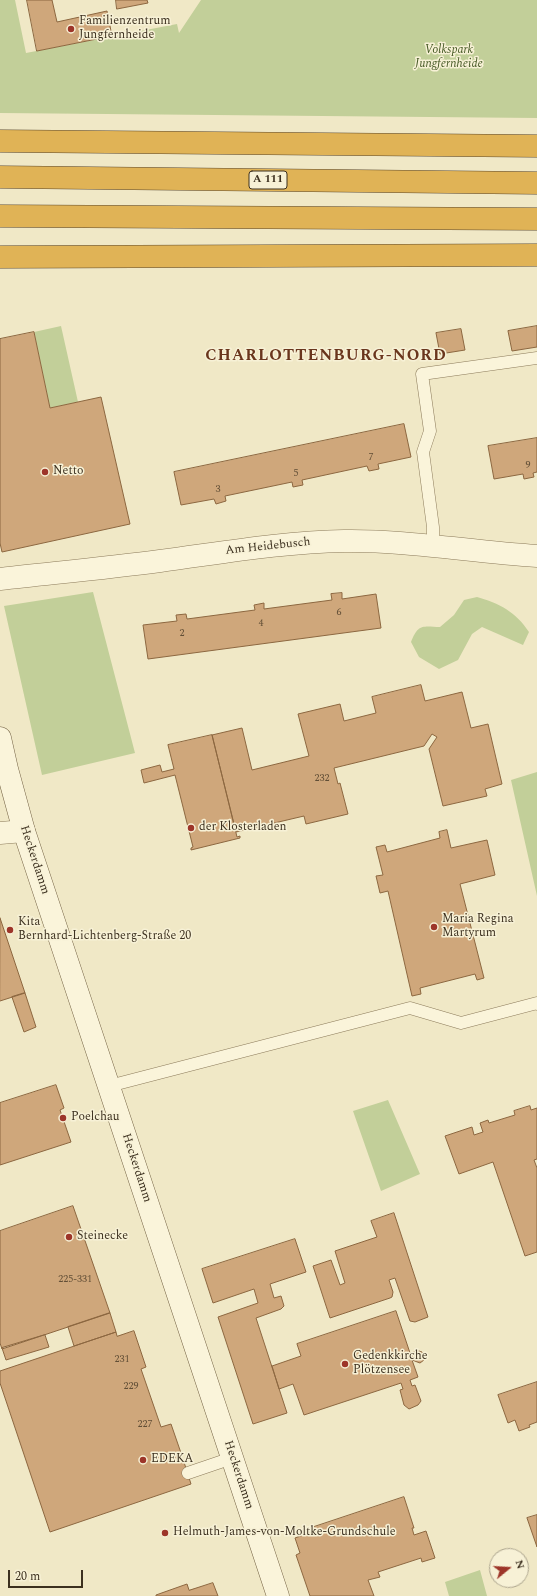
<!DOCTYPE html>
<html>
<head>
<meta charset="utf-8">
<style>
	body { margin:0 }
	#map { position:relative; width:537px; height:1596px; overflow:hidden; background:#f0e8c6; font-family:Spectral,serif }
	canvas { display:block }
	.north { position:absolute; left:489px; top:1548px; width:40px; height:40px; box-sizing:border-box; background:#f7f1d6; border:1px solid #aca48d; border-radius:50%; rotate:72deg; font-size:11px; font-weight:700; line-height:16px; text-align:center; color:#3c301f }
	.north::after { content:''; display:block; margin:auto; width:14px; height:18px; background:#9d3529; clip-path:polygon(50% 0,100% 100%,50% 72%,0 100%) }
	.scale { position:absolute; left:8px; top:1570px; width:75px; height:18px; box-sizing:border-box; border:2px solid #3c301f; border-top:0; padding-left:5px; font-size:12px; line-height:14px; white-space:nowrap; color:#3c301f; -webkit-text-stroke:3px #f7f1d6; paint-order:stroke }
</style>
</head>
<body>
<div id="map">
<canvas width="537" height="1596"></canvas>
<div class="north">N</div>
<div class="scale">20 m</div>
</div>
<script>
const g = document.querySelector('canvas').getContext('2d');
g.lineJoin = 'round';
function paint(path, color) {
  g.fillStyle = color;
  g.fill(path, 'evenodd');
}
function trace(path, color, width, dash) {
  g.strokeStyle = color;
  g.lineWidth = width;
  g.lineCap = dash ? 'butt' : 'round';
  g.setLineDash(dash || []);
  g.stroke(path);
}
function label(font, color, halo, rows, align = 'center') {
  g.font = font + ' Spectral,serif';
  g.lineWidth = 3;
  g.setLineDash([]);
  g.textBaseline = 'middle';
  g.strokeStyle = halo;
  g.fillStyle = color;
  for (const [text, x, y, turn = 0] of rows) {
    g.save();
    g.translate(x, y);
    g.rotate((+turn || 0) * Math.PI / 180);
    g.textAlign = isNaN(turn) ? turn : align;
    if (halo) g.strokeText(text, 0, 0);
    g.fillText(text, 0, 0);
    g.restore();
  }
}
paint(new Path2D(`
	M0,0H15L26,53L177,24L179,33L201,0H537V118L0,113Z
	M61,326L78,402L50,408L34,332Z
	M93,592L135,753L42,775L4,606Z
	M477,597C499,603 516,612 529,632L523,645L482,627L472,634L458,660L439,669L419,657L411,642C418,624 422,626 440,627L454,615L464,600Z
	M537,772V896L511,780Z
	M388,1100L420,1174L381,1191L353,1111Z
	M480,1570L487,1596H449L445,1582Z`), '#c2cf99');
const building = new Path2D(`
	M27,0H52L57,22L107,11L112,36L37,51Z
	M116,0H147L148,3L117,9Z
	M537,326V347L512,351L508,331Z
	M461,329L465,350L440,354L436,333Z
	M34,332L50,408L101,397L130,524L2,552L0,543V339Z
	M404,424L411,457L378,464L379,469L369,471L367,466L302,480L303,485L293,487L292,482L225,496L226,501L216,504L214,499L181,505L174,472Z
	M537,438V472L533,473L534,477L524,479L523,474L494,479L488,446Z
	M342,593V599L376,594L381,628L148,659L143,625L177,621L176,615L186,614L187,619L255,610L254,605L264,603V609L332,600L331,594Z
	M421,685L425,701L462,692L471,728L488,724L502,784L485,789L487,796L443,806L429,749L437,737L432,734L424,746L334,768L338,784L340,783L348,814L306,824L304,816L236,832L212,735L242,728L252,770L309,756L298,714L340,704L344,721L376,713L372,697Z
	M212,735L237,837L240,836V838L191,850V848L193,847L175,775L144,783L141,770L160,765L162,772L174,769L168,745Z
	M447,830L451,848L487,840L495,875L460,884L484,978L477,980L475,974L420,988L421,994L412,996L388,891L380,893L376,876L383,875L376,847L385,845L387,852L440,838L439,832Z
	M0,918L25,993L0,1001Z
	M25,993L36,1027L24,1032L12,997Z
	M56,1085L64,1108L60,1110L71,1142L0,1165V1103Z
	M530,1106L531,1110L537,1108V1159L534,1160L537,1168V1252L525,1256L493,1162L459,1174L445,1136L472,1127L474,1135L483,1132L480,1123L488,1120L489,1123L515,1115L514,1111Z
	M73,1206L110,1313L2,1349L0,1343V1231Z
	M394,1213L428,1317L415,1322L410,1321L395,1278L389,1280L393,1292L392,1297L390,1298L330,1318L313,1266L331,1260L340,1285L345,1283L335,1251L377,1237L371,1221Z
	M295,1239L306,1272L270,1284L274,1298L281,1296L284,1306L281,1309L256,1318L287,1413L253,1424L218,1317L258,1303L254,1289L213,1303L202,1269Z
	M396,1311L410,1353L419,1351L422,1352L425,1357L424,1360L420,1363L412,1360L418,1377L410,1380L412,1386L415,1385L421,1401L418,1405L409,1409L404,1405L400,1390L403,1389L401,1383L304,1415L293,1384L279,1389L272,1366L301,1356L297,1344Z
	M110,1313L116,1332L74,1346L68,1327Z
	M134,1331L146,1367L141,1369L161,1427L171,1424L181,1453L177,1454L179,1460L183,1459L191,1484L50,1532L0,1383V1371L116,1332L117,1336Z
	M45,1335L49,1347L6,1360L2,1348Z
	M537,1382V1422L529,1425L530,1427L519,1431L515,1420L508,1423L498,1395Z
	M404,1497L414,1528H412L414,1535L426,1531L435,1558L422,1562L421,1558L378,1572L380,1577L368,1580L374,1596H310L296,1555L300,1553L295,1538L312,1532L311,1528Z
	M537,1515V1547L527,1518Z
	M213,1583L218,1596H156V1595L187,1584L189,1590Z`);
paint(building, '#cfa77b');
trace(building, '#8c6740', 1);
const lane = new Path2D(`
	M433,546V527L423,452L430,431L422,374L537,358
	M109,1086L410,1008L461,1023L537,1003V1004
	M188,1473L232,1458`);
const street = new Path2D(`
	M0,579C53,573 107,568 160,561C221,553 282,542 344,541C408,540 472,552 537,556
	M0,833L24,831`);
const secondary = new Path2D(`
	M0,738L7,769L24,831L278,1596`);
const highway = new Path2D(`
	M0,141L537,146
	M0,177L537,183
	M0,216L537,219
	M0,257L537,255`);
trace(lane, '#8c7b5b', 13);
trace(street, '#8c7b5b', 23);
trace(secondary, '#6e5c3e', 23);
trace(highway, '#5a482f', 23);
trace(lane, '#faf4da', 12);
trace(street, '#faf4da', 22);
trace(secondary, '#faf4da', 22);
trace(highway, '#e0b356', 22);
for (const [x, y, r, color] of [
	[71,29,4,"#9d3529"],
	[45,472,4,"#9d3529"],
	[191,828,4,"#9d3529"],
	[434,927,4,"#9d3529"],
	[10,930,4,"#9d3529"],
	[63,1118,4,"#9d3529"],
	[69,1237,4,"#9d3529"],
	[345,1364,4,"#9d3529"],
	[143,1460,4,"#9d3529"],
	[165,1533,4,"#9d3529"]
]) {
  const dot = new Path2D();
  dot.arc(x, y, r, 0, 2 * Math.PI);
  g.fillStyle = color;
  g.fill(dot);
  trace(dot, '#f7f1d6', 1.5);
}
label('10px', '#614e36', null, [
	["7",371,458],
	["9",528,466],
	["5",296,474],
	["3",218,490],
	["6",339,613],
	["4",261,624],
	["2",182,634],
	["232",322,779],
	["225-331",75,1280],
	["231",122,1360],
	["229",131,1387],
	["227",145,1425]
]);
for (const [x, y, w] of [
	[268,180,38]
]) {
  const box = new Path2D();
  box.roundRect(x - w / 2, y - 9, w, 18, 3);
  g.fillStyle = '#f7f1d6';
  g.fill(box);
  trace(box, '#3c301f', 1);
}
label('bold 11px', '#3c301f', null, [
	["A 111",268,180]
]);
label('12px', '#3c301f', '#f7f1d6', [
	["Familienzentrum",79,22],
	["Jungfernheide",79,36],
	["Netto",53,472],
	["der Klosterladen",199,828],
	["Maria Regina",442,920],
	["Martyrum",442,934],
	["Kita",18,923],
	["Bernhard-Lichtenberg-Straße 20",18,937],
	["Poelchau",71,1118],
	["Steinecke",77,1237],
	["Gedenkkirche",353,1357],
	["Plötzensee",353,1371],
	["EDEKA",151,1460],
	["Helmuth-James-von-Moltke-Grundschule",173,1533]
], 'left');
label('italic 12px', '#465925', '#f7f1d6', [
	["Volkspark",449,51],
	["Jungfernheide",449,65]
]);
label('12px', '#3c301f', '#f7f1d6', [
	["Am Heidebusch",268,547,-6],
	["Heckerdamm",34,860,72],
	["Heckerdamm",136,1168,72],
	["Heckerdamm",238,1475,72]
]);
g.letterSpacing = '1px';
label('bold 16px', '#6a361d', '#f7f1d6', [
	["CHARLOTTENBURG-NORD",326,357]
]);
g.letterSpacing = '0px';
</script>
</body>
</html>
